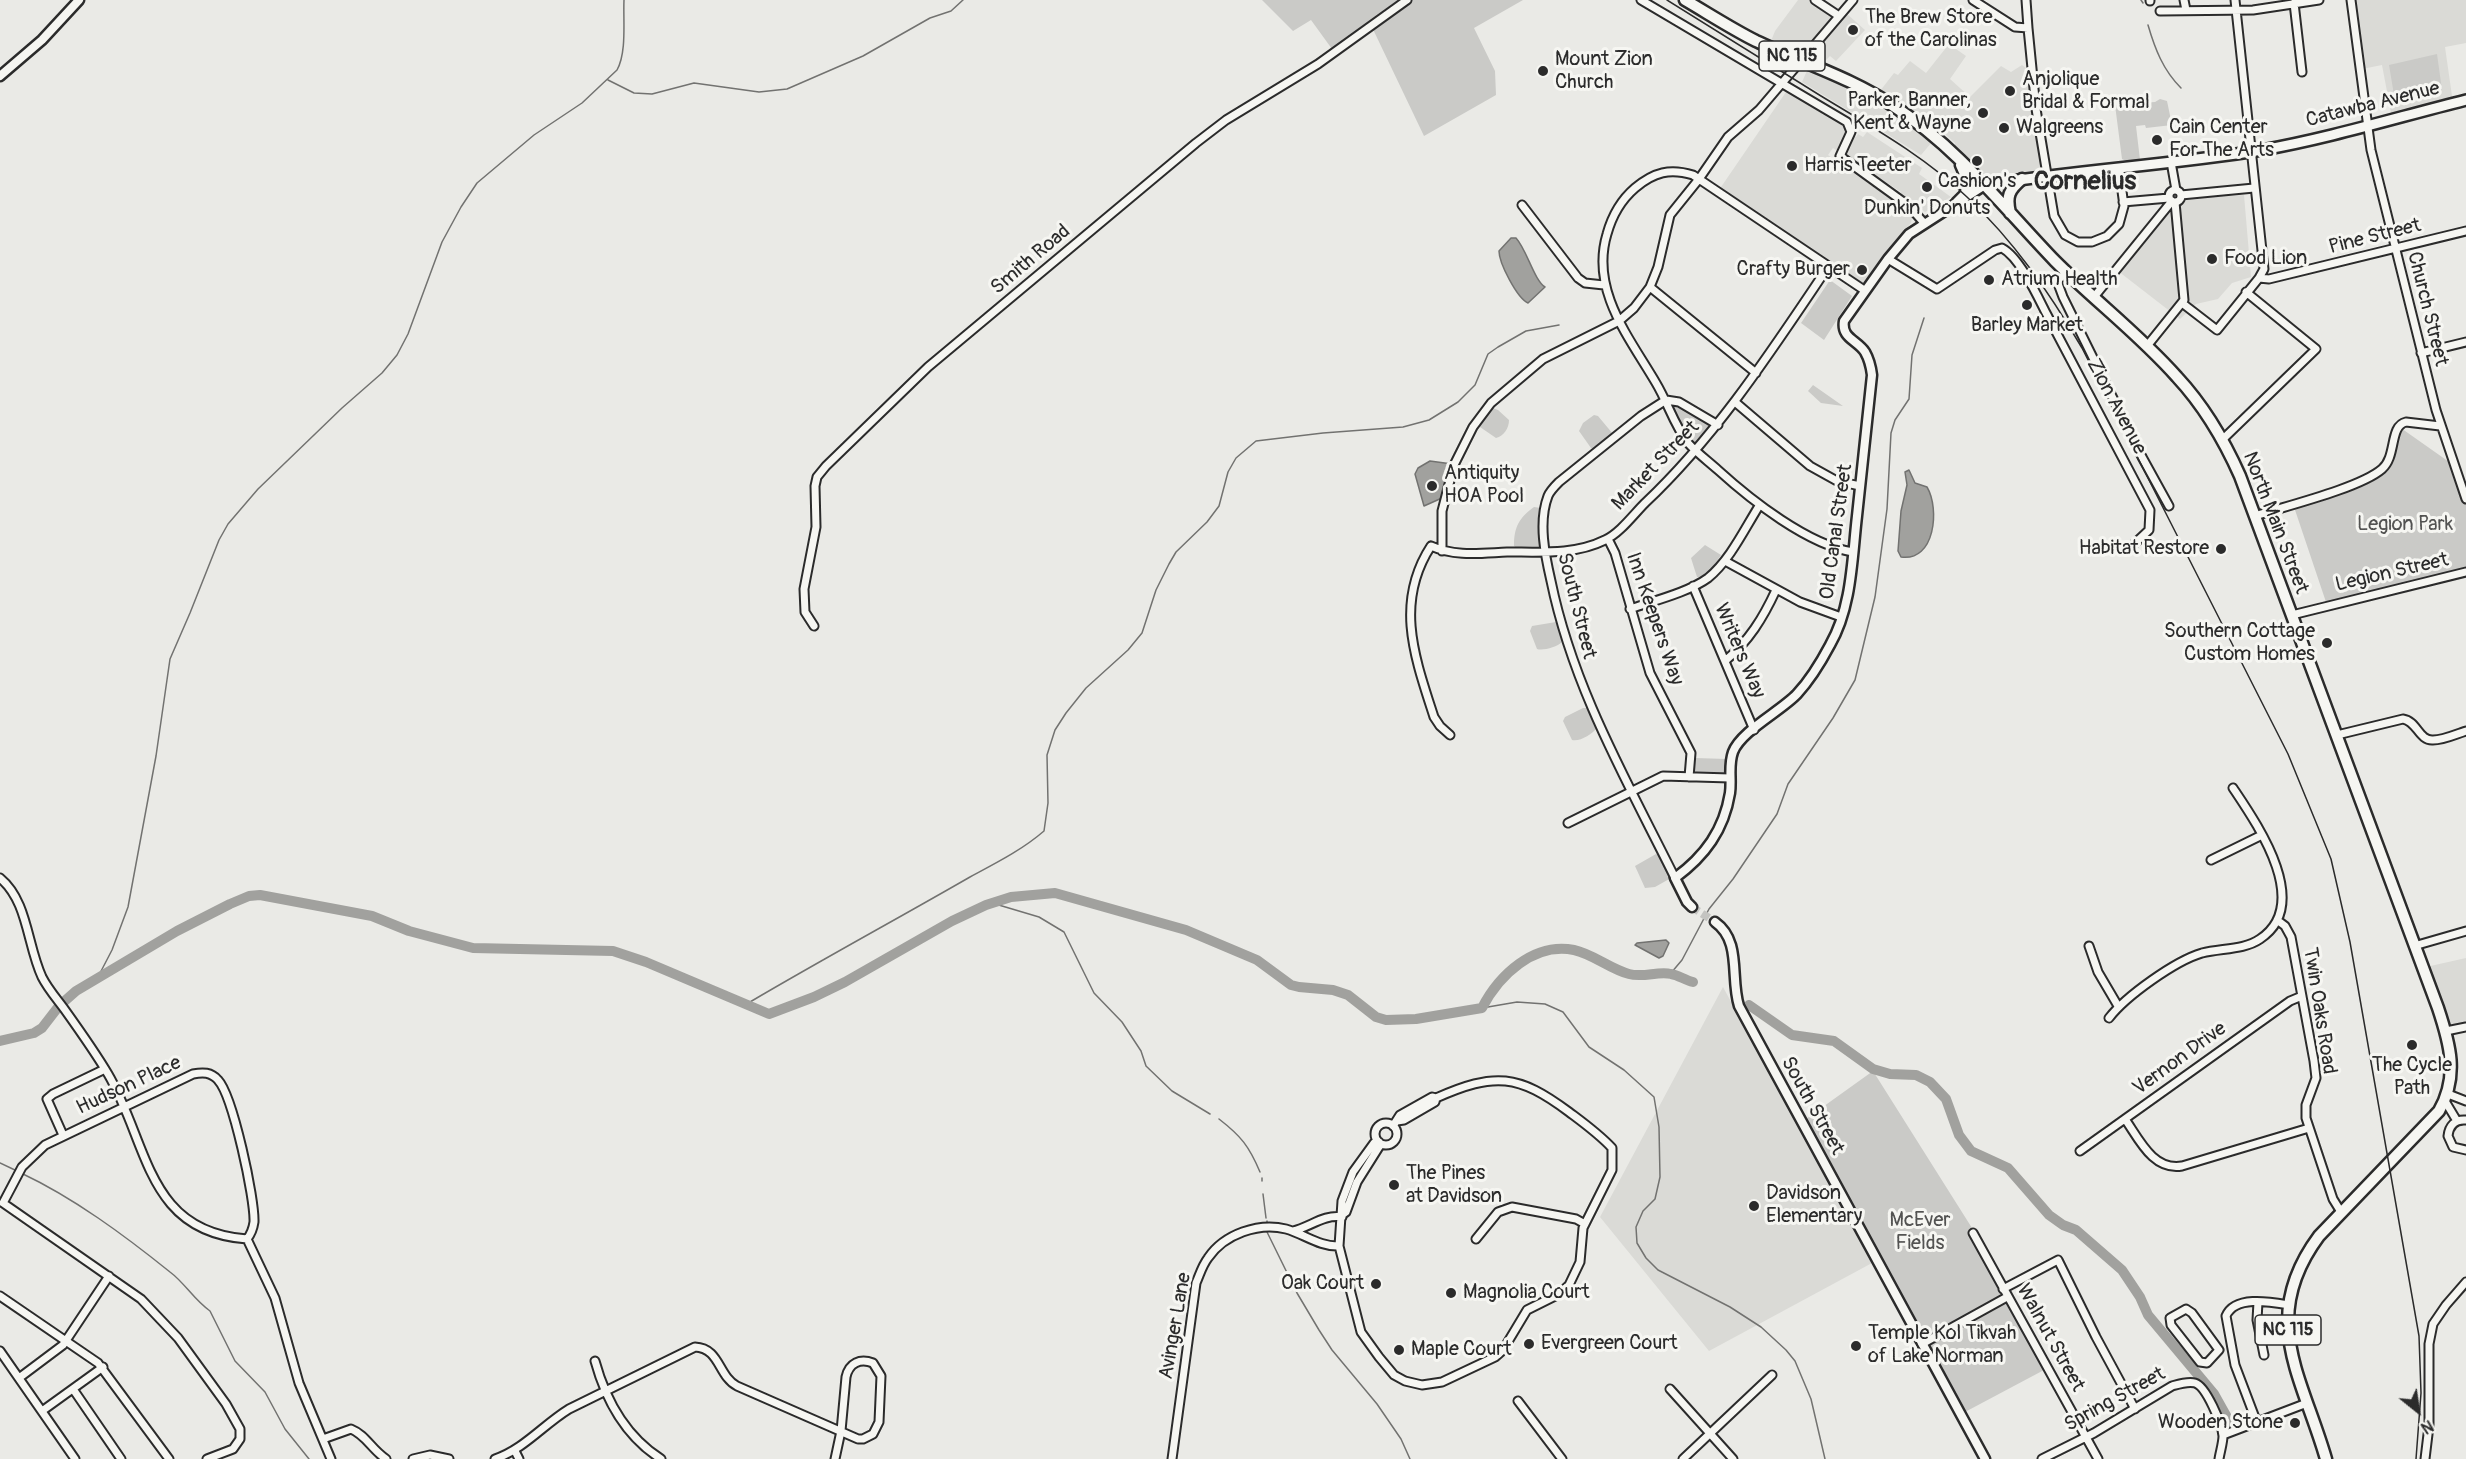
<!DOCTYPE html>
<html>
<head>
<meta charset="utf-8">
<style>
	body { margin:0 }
	#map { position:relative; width:2466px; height:1459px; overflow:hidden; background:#eaeae6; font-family:Pangolin,sans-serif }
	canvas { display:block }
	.north { position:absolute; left:2388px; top:1381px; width:60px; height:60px; -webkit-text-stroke:4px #f6f6f2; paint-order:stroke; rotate:150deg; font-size:16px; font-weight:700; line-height:24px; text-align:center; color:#2b2b2b }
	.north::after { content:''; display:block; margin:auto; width:21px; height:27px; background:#2b2b2b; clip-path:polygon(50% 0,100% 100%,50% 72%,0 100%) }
</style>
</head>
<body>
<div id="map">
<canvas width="2466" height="1459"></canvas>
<div class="north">N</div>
</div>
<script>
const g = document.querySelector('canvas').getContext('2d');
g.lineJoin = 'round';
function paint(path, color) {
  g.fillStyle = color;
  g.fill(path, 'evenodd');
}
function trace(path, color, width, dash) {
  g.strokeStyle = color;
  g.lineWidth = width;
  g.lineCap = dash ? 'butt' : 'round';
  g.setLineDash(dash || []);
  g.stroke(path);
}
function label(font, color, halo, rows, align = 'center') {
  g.font = font + ' Pangolin,sans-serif';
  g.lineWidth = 6;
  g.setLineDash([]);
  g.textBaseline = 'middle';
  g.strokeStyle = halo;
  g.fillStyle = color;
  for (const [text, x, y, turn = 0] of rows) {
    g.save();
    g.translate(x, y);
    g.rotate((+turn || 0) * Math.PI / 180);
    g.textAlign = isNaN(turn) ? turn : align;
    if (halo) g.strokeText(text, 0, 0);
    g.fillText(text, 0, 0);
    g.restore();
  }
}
paint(new Path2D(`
	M1798,0H1809L1839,21L1846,13L1865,30L1836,61L1830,56L1823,63L1771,41L1775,31Z
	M2352,0H2466V43L2445,47L2453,103L2392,118L2382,65L2362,69Z
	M1949,44L1966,56L1950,79L1970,97L2001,66L2011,72L2022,65L2031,72L2032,109L2044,162L2039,171L1986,178L1960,155L1955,148V143L1946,135L1880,91L1894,73L1898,75L1910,61L1926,73Z
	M1809,66L1835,77L1902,117L1932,142L1921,155L1802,82Z
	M1786,92L1831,117L1856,137L1858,134L1863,137L1867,132L1922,168L1919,174L1951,197L1925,212L1908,199L1902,208L1912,217L1911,223L1891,245L1865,282L1859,283L1848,276L1719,190ZM1833,148L1901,192L1895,202L1828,155Z
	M2244,195L2251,277L2232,283L2218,299L2196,304L2180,319L2118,271L2170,207L2191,198Z
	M2466,958V1022L2448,1027L2426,967Z
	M1723,987L1872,1263L1709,1351L1600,1217Z`), '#dadad6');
paint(new Path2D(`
	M1262,0H1523L1474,28L1495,71L1496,95L1424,136L1370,23L1332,49L1311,20L1293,31Z
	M2437,54L2442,90L2395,101L2389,65Z
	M2160,99L2167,101L2172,125L2146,128L2145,125L2136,126L2140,160L2126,161L2122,159L2115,105L2155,102Z
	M1830,280L1852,296L1824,340L1801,323Z
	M1813,385L1843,406L1821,403L1808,391Z
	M1675,404L1711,424L1699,443L1691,442L1671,408Z
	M1493,408L1498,410L1509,420C1509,428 1504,436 1496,438L1480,427V424Z
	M1594,415L1598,416L1613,434L1595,449L1591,448L1579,431L1583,423Z
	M2398,426L2452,464L2466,500V572L2327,605L2293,504L2338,489L2382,469Z
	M1534,507L1541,508L1540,547L1518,549L1514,546C1514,527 1519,518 1534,507Z
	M1705,545L1721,555L1713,567L1700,577H1697L1691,558Z
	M1556,622L1562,642C1557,647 1543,651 1537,649L1530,631L1532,626Z
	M1583,708H1587L1597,728C1592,734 1580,742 1572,740L1563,721L1565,717Z
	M1695,758L1727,759L1728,776L1697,775L1693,773Z
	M1656,854L1660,855L1671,878L1655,887L1645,888L1635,866Z
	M1873,1071L1972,1228L1968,1232L2044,1370L1965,1412L1806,1119Z`), '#cacac7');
const water = new Path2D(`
	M1511,238H1516C1527,250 1534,280 1545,287L1528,303C1517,298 1499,263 1499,251Z
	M1430,461L1452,464L1442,498L1424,506L1415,474L1418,468Z
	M1909,470L1915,483L1927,487C1940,509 1935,562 1901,557L1898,551L1901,511L1907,485L1905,472Z
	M1666,940L1669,943L1663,956L1659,958L1635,945L1637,943Z`);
paint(water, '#a1a19e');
trace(water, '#727270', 1.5);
trace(new Path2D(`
	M2141,0L2143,3
	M2148,25C2155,49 2163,70 2181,88
	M608,80L634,93L652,94L694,83L759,92L787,89L863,56L930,18L951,11L963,0
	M992,903L1039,917L1064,932L1094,993L1122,1022L1141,1051L1146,1066L1172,1091L1210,1114
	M1671,973L1682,960L1709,909L1733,879L1777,814L1788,784L1833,718L1855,680L1875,597L1887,509L1891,433L1895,420L1909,399L1912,355L1924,318
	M98,977L112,950L128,907L156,756L170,659L190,613L219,540L228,524L258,489L342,408L382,373L397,355L408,334L442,242L461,207L477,183L534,135L582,103L617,70C627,52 623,20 624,0
	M741,1004L750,1002C823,959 897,919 970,877C996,863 1022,850 1044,831L1048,803L1047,755L1055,730L1066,713L1086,688L1128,650L1142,633L1156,590L1169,564L1176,552L1207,522L1219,506L1228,472L1236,458L1256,441L1323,433L1403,427L1429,420L1458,402L1475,385L1488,354L1498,347L1526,331L1559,325
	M1482,1008L1517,1002L1545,1004L1563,1012L1589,1047L1624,1070L1654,1097L1659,1127L1660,1177L1655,1199L1643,1211L1636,1227L1637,1243L1646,1258L1658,1270L1730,1307L1761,1327L1786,1350L1795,1361L1811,1399L1825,1459
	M1219,1119C1241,1136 1249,1146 1260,1172
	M0,1163L17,1171
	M21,1173C74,1198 124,1235 170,1272C185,1283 194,1300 210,1311L235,1361L265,1392L285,1429L309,1459
	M1262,1178V1181
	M1263,1194L1266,1218
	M1267,1221V1223
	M1267,1232L1297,1293L1319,1330L1332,1350L1377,1404L1401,1439L1410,1459`), '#727270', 1.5);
trace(new Path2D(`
	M1749,1005L1792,1035L1834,1041L1873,1069L1890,1074L1916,1075L1930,1082L1946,1099L1959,1135L1971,1151L2008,1168L2049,1215L2063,1225L2076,1230L2122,1270L2140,1297L2148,1315L2214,1394L2233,1428
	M0,1041L34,1033L42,1028L59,1006L76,991L177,931L230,904L249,896L260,895L372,916L409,931L473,948L613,951L646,962L769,1014L814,997L845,982L952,921L986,905L1011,897L1055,893L1186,930L1257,960L1291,985L1299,987L1333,990L1348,995L1376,1017L1386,1020L1416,1019L1482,1008C1499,975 1534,942 1574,950C1593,954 1610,969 1629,974C1643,978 1658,971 1671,974C1678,975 1685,980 1693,982`), '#a1a19e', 10);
trace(new Path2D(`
	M1692,907L1715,922`), '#c4c4c1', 8, [8, 4]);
const minor = new Path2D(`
	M1641,0L1847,122L1851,132L1840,156L1909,206L1924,223
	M1815,0L1839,16
	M1973,0L2015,27L2028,28L2036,109L2054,216L2065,235L2078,242H2092L2107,236L2119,224L2124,206L2119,169
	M2026,0L2028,28
	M2150,0V1
	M2184,0L2186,10
	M2235,0L2264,269L2259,278
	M2351,0L2371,150L2436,410L2466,499
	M2294,3L2302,72
	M2160,11L2253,10L2319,0
	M2171,162L2176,190
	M2169 196a6 6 0 1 1 12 0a6 6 0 1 1-12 0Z
	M2181,195L2254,188
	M2123,202L2169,198
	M1522,205L1578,278L1585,283L1604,285
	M1888,259L1937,289L1995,250L2002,248C2019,257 2036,293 2045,311L2150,510L2149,530L2132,546
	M2067,272L2057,281L2063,297L2142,457L2169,506
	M1650,287L1756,373
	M2094,297L2172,201
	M2182,303L2217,330L2259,278L2269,279L2466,231
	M2147,346L2184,300L2175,202
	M2421,353L2466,342
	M1735,402L1810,466L1837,481L1860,486
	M2222,440L2316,349L2246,292
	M2255,516C2286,506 2360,488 2382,469C2397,456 2389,426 2406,422L2440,426
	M1608,539L1615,553L1650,673L1691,753L1689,777
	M1442,551V511L1454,465L1473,427L1491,403L1543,359L1619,321L1634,308L1650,287L1658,267L1670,215L1699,179L1728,137L1759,110L1853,0
	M1853,552C1808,545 1751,500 1718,470C1708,461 1697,453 1688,443C1674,425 1668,403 1656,383C1629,337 1590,290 1607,234C1612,216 1621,200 1635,188C1654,172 1670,168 1693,175L1864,290
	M1725,561L1800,602L1841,617
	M1693,586L1754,730
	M1630,609C1653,601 1689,592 1708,578C1730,560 1744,530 1759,506
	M2292,615L2466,572
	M814,626L805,612L804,589L816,527L815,486L817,477L826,466L928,367L1196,143L1226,120L1318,64L1407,0
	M1725,661C1749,641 1763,618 1776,590
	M1450,735L1440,726L1434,717C1415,658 1394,603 1431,546C1455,557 1482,553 1507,552C1540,552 1575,555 1605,540C1620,533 1633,515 1645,503C1718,434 1772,350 1828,267
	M2337,735L2403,719C2417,721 2419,741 2433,740C2444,740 2456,734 2466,731
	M1568,823L1663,776L1730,778
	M2211,860L2262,835
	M0,878C28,901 27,945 42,977C48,989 57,999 65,1010C80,1031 95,1052 108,1074C149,1144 146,1232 247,1239
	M1675,878C1627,781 1573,688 1551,581C1545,555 1538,522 1548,496C1550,491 1555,486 1559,482L1641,416L1666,400L1679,402L1718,425
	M2277,920L2285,926L2291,937L2314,1061L2316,1078L2306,1105V1118L2333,1199L2341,1212
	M2089,946L2098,972L2118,1006
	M2414,946L2466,931
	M2109,1018C2126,996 2175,961 2202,953C2221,948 2244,950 2260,939C2313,904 2257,824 2233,788
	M2446,1031L2466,1027
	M2448,1094L2466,1101
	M2445,1101L2457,1121
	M2125,1119C2139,1139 2153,1171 2182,1166L2309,1128
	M2466,1120C2455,1119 2449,1126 2448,1136L2453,1147L2466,1150
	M1397,1121L1404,1120L1435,1102L1436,1098
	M1375 1134a11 11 0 1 1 22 0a11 11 0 1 1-22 0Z
	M63,1135L47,1099L53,1094L105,1069
	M1379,1142L1374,1143L1353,1172L1342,1201L1339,1246L1361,1332L1379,1357L1394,1375L1405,1381L1422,1385L1442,1382L1495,1357L1503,1350L1527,1310L1559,1294L1569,1285L1580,1262L1583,1228L1612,1170V1148C1599,1134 1585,1124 1569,1112C1518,1074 1495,1072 1436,1098L1432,1097L1400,1115L1393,1126
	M2080,1151L2290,1001L2302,996
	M1342,1215L1346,1212L1357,1182L1379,1147L1378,1143
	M1293,1231C1310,1227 1324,1214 1342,1217
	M1973,1233L2098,1459
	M1476,1239L1498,1212L1512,1207L1576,1219L1585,1224
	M2003,1289L2058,1260L2096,1337L2135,1409
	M0,1296L98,1363L169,1459
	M2258,1302L2257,1320L2264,1355
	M2186,1309L2192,1313L2219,1350L2207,1363L2200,1362L2171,1325L2170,1318Z
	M1922,1344L2007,1297
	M0,1351L75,1459
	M595,1361C606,1401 625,1436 661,1459
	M19,1378L63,1345L109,1276
	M73,1389L121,1459
	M1670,1389L1733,1459
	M1518,1401L1562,1459
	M42,1411L103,1367
	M2257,1423L2235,1365L2226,1316C2235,1295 2271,1302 2289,1305
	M2223,1435L2307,1403
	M323,1439L351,1429C366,1435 371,1449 386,1459
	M515,1451L519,1459
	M207,1459L233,1449L240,1439V1429L226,1404L178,1338L141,1299L3,1203L22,1167L45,1145L193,1074C203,1072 211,1072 218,1080C233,1096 255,1199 254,1222C253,1229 251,1234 247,1239L275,1298L299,1383L331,1459
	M413,1459L430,1455L449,1459
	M495,1459C524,1449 543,1425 569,1409L695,1347C720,1348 718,1376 737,1386L858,1439H863L873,1434L879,1422L881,1376L873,1363C860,1358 849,1363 846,1377L841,1431L835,1459
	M1172,1459L1196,1283C1200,1274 1202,1266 1208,1258C1224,1234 1259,1222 1286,1229C1304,1234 1320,1247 1339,1246
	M1683,1459L1772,1375
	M2042,1459L2094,1433L2172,1386C2179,1384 2188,1381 2195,1383C2206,1386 2222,1424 2223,1436C2223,1443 2220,1452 2219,1459
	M2425,1459L2429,1426V1344L2433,1324L2446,1305L2466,1282`);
const tertiary = new Path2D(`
	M0,76L42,40L79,0
	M1692,907L1687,902L1675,878C1705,856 1724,830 1730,793C1732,779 1728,766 1733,752C1741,731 1781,711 1797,694C1810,680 1821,662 1830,645C1852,607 1852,559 1857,516C1862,469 1867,422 1872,375C1871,367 1869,359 1865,352C1857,340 1841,338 1844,321L1888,259L1909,234L1985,185
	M1715,922C1742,941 1730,978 1739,1006L1985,1459`);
const secondary = new Path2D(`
	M1985,185C2077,170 2170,165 2262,150C2330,138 2398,117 2466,100`);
const primary = new Path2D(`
	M1685,0C1709,14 1732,29 1756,41C1803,63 1852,78 1895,107C1958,148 2004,208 2055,261C2095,301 2140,335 2177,377C2204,406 2224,440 2240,476L2438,1008C2450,1044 2459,1076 2439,1111L2319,1236C2258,1318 2302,1376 2326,1459
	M1957,203L1965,195L1969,183L1961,165
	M2010,213C2006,196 2009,190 2022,179`);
trace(minor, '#2b2b2b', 11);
trace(tertiary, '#2b2b2b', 13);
trace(secondary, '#2b2b2b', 14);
trace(primary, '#2b2b2b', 15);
trace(minor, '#f6f6f2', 7);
trace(tertiary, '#f6f6f2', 8);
trace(secondary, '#f6f6f2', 9);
trace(primary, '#f6f6f2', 10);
trace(new Path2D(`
	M1667,0C1719,32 1770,64 1821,96C1872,127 1924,156 1967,197C2014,241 2049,292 2082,348L2288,754L2331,859L2350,942L2419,1336L2421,1393L2416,1459`), '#2b2b2b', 1.5);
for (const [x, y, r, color] of [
	[1853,30,6,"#2b2b2b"],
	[1543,71,6,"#2b2b2b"],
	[2010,91,6,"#2b2b2b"],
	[1983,113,6,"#2b2b2b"],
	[2004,128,6,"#2b2b2b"],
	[2157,140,6,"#2b2b2b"],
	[1977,161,6,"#2b2b2b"],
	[1792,166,6,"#2b2b2b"],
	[1927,187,6,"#2b2b2b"],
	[2212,259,6,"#2b2b2b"],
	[1862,270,6,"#2b2b2b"],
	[1989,280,6,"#2b2b2b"],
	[2027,305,6,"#2b2b2b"],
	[1432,486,6,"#2b2b2b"],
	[2221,549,6,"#2b2b2b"],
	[2327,643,6,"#2b2b2b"],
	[2412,1045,6,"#2b2b2b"],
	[1394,1185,6,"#2b2b2b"],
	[1754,1206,6,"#2b2b2b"],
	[1376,1284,6,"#2b2b2b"],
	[1451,1293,6,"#2b2b2b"],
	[1529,1344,6,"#2b2b2b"],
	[1856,1346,6,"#2b2b2b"],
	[1399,1350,6,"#2b2b2b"],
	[2295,1423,6,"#2b2b2b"]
]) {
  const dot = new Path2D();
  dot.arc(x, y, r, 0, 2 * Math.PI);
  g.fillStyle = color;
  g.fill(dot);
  trace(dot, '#f6f6f2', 2);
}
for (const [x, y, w] of [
	[1792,56,66],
	[2288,1330,66]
]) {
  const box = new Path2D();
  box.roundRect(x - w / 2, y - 15, w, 30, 4.5);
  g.fillStyle = '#f6f6f2';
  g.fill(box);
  trace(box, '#2b2b2b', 1.5);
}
label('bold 18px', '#2b2b2b', null, [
	["NC 115",1792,56],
	["NC 115",2288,1330]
]);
label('20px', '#2b2b2b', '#f6f6f2', [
	["The Brew Store",1865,18],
	["of the Carolinas",1865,41],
	["Mount Zion",1555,60],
	["Church",1555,83],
	["Anjolique",2022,80],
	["Bridal & Formal",2022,103],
	["Parker, Banner,",1971,101,"right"],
	["Kent & Wayne",1971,124,"right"],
	["Walgreens",2016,128],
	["Cain Center",2169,128],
	["For The Arts",2169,151],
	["Harris Teeter",1804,166],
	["Cashion's",1977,182,"center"],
	["Dunkin' Donuts",1927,209,"center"],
	["Food Lion",2224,259],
	["Crafty Burger",1850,270,"right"],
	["Atrium Health",2001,280],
	["Barley Market",2027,326,"center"],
	["Antiquity",1444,474],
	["HOA Pool",1444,497],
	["Habitat Restore",2209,549,"right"],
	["Southern Cottage",2315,632,"right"],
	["Custom Homes",2315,655,"right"],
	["The Cycle",2412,1066,"center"],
	["Path",2412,1089,"center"],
	["The Pines",1406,1174],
	["at Davidson",1406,1197],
	["Davidson",1766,1194],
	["Elementary",1766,1217],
	["Oak Court",1364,1284,"right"],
	["Magnolia Court",1463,1293],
	["Temple Kol Tikvah",1868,1334],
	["of Lake Norman",1868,1357],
	["Evergreen Court",1541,1344],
	["Maple Court",1411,1350],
	["Wooden Stone",2283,1423,"right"]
], 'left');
label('20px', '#2b2b2b', '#f6f6f2', [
	["Catawba Avenue",2373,105,-14],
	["Pine Street",2375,237,-14],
	["Smith Road",1031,260,-40],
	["Church Street",2427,309,76],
	["Zion Avenue",2116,407,62],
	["Market Street",1656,466,-46],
	["North Main Street",2275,523,69],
	["Old Canal Street",1837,532,-82],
	["Legion Street",2392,573,-13],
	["South Street",1576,606,76],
	["Inn Keepers Way",1654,619,71],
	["Writers Way",1739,651,67],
	["Twin Oaks Road",2319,1011,81],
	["Vernon Drive",2180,1059,-36],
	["Hudson Place",129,1086,-25],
	["South Street",1812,1106,61],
	["Avinger Lane",1176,1326,-80],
	["Walnut Street",2050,1338,61],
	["Spring Street",2115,1400,-29]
]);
label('20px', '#535352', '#f6f6f2', [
	["Legion Park",2405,525],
	["McEver",1920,1221],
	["Fields",1920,1244]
]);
label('bold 26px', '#2b2b2b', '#f6f6f2', [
	["Cornelius",2085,182]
]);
</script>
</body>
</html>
